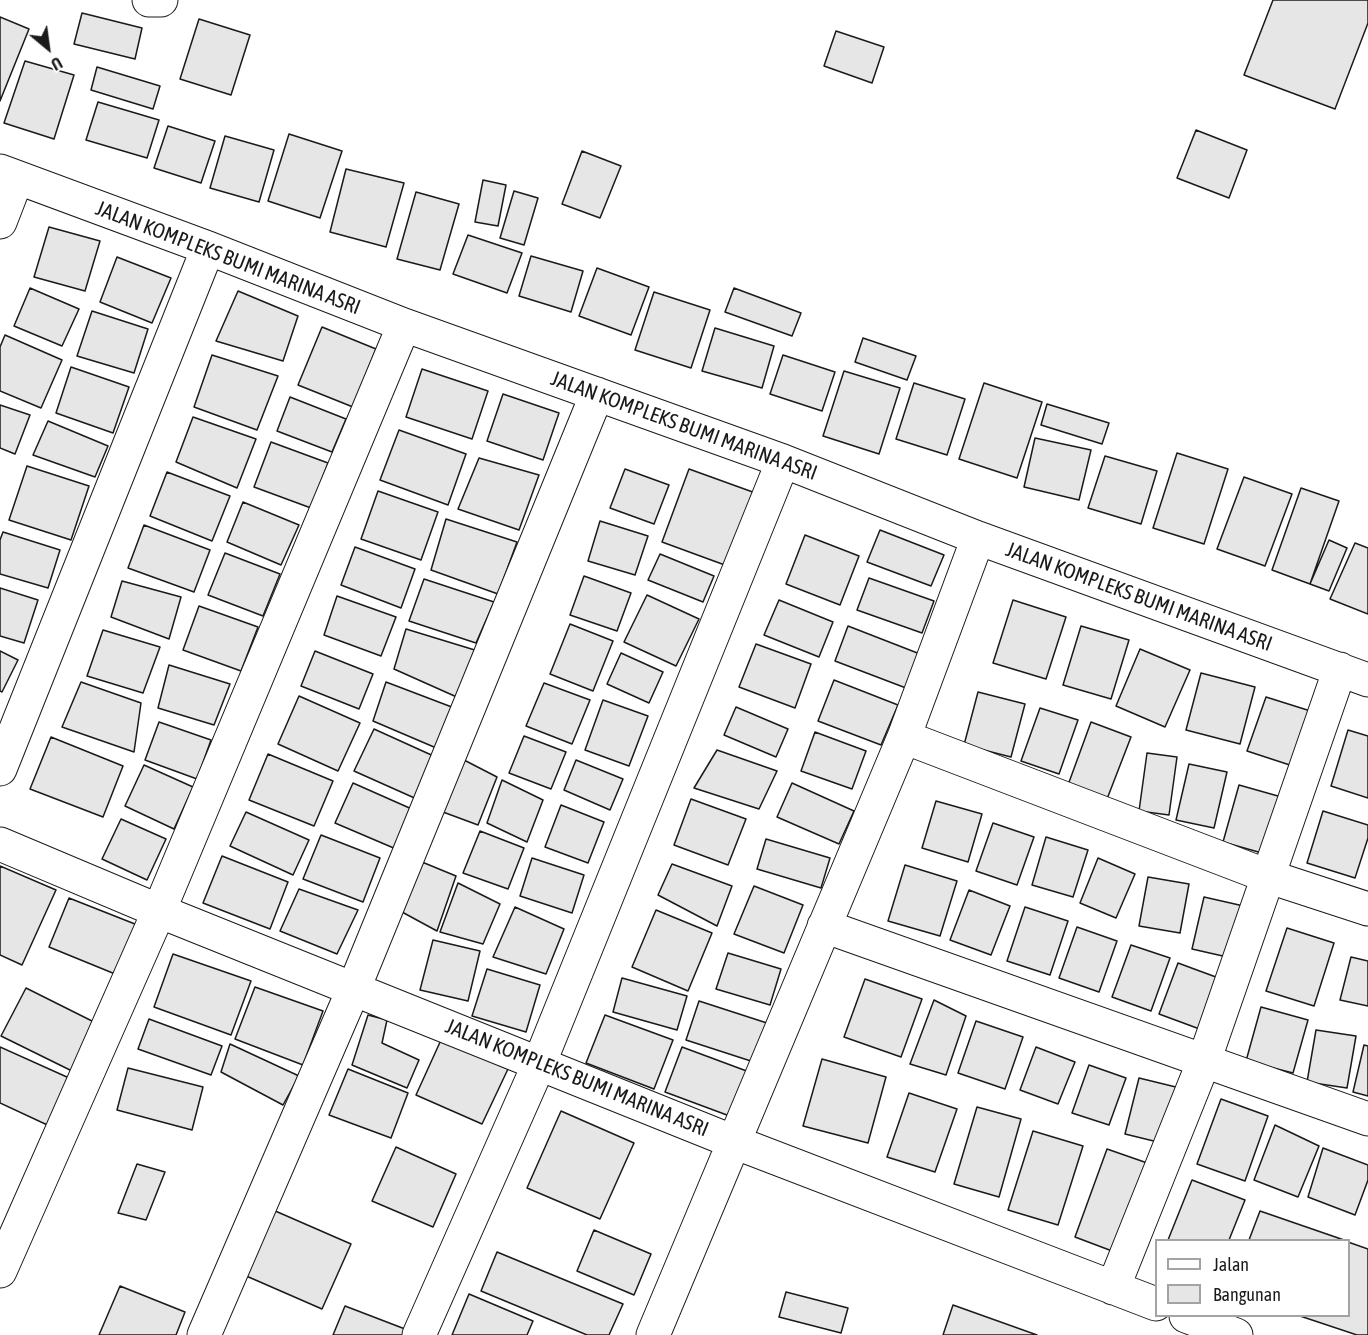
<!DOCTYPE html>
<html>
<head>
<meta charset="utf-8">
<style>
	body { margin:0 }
	#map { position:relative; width:1368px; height:1335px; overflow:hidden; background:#fff; font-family:"Asap Condensed",sans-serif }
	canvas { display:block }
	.legend { position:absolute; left:1155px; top:1239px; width:195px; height:78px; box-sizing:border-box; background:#fff; border:2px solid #a3a3a3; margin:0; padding:8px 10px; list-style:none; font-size:18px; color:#1a1a1a }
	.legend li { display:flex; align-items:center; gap:12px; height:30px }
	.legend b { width:30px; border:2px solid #a3a3a3 }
	.north { position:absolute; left:18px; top:18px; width:60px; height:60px; -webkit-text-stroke:4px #fff; paint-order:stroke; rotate:151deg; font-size:16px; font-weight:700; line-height:24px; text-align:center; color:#1a1a1a }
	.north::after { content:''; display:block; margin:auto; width:21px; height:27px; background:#1a1a1a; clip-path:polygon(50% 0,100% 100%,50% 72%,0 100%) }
</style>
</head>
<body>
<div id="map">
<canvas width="1368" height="1335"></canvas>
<ul class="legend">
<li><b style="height:8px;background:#fff"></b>Jalan</li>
<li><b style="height:16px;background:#e6e6e6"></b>Bangunan</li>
</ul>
<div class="north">U</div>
</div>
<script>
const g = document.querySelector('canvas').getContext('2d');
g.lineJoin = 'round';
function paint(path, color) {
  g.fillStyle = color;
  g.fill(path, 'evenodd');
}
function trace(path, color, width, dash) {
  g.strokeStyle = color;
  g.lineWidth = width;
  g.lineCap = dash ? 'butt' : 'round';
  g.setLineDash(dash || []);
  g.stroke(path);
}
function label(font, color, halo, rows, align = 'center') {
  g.font = font + ' "Asap Condensed",sans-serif';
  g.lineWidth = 4.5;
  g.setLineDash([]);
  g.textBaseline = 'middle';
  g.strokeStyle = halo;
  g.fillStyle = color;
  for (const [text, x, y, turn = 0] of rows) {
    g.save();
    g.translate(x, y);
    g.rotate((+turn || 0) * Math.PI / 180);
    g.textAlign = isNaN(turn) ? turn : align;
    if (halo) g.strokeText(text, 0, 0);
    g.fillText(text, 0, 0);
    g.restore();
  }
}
const building = new Path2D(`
	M1273,0H1368V23L1335,109L1244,75Z
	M82,13L142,28L135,59L74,44Z
	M0,17L29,29L0,101Z
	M199,19L250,35L231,95L180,79Z
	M836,31L884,47L872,83L824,66Z
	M25,61L74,75L54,139L4,123Z
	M97,67L160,86L153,109L91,90Z
	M98,102L159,120L147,158L86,140Z
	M168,126L215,141L201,183L154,168Z
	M1196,130L1247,150L1229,198L1177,178Z
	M289,134L342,151L320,218L268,201Z
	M225,136L274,150L259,202L210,188Z
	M582,151L621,166L600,218L562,204Z
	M346,169L404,183L386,247L330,232Z
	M483,180L506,185L498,226L475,222Z
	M514,191L538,198L524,245L500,238Z
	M416,192L459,204L440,270L397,259Z
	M49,227L100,241L85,291L34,277Z
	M468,235L522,253L507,293L453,274Z
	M531,256L583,271L571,312L519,296Z
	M117,257L171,278L152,323L100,302Z
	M597,268L649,287L631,335L579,316Z
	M30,288L79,309L62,346L14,326Z
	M734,288L801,313L792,336L725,312Z
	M238,291L298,316L283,361L216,341Z
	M654,292L710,310L691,368L635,350Z
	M92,311L148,329L134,373L77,356Z
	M322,327L376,349L353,407L298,385Z
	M715,328L774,346L762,388L702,371Z
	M5,335L62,360L41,408L0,391V347Z
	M863,338L916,356L907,380L855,362Z
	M212,355L278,376L257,430L194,407Z
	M783,355L835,372L822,411L770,394Z
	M71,367L129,387L113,433L56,413Z
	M422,369L488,391L472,439L406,417Z
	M844,371L900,388L879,454L823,436Z
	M914,383L965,399L947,455L896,439Z
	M984,383L1042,402L1017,478L959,459Z
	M503,394L559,413L543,460L487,441Z
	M290,397L346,419L332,452L277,431Z
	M1047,404L1109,423L1102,444L1041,425Z
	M0,405L30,415L15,454L0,448Z
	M193,417L256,439L237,488L176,462Z
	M48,421L108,446L95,477L33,455Z
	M399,430L466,454L448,505L380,480Z
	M1035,438L1091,450L1079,500L1024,487Z
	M271,442L328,463L311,508L254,487Z
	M1177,453L1228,469L1204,544L1153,528Z
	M1105,456L1157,471L1141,524L1088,508Z
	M479,458L539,475L519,530L458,509Z
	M27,466L89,486L71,540L9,520Z
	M625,469L669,485L654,524L610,508Z
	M689,469L761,495L733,568L662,542Z
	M167,472L230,496L212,541L150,516Z
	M1244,477L1292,494L1265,566L1217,549Z
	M1301,488L1339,501L1310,584L1272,570Z
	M378,491L438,512L421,560L361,539Z
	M243,502L299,525L281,565L227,542Z
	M446,519L517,542L498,594L431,570Z
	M600,521L648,536L635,575L588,561Z
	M144,525L210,550L194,592L128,568Z
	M880,530L944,555L931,586L867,562Z
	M3,532L60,550L48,588L0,574V540Z
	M805,535L859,556L840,605L786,584Z
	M1329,540L1347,548L1329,591L1310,584Z
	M1355,543L1368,548V614L1330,599Z
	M355,547L415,569L401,608L341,585Z
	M225,553L280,574L263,616L208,595Z
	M660,554L714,576L703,602L648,580Z
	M584,576L631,593L617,631L570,615Z
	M869,578L934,601L922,633L857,610Z
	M424,579L494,602L476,643L409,621Z
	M122,581L181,597L169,639L111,617Z
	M0,588L38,600L24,643L0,636Z
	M647,595L699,619L676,666L624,642Z
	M337,596L396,617L381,656L324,635Z
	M779,600L833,622L819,657L764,635Z
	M1013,600L1066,617L1046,679L993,663Z
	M199,606L258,627L241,671L183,650Z
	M570,624L613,641L593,691L550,674Z
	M848,626L920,654L906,688L835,661Z
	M1081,626L1129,640L1111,699L1063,685Z
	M406,629L478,651L459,698L394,669Z
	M103,630L160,647L143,693L87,676Z
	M756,644L811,664L795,708L739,687Z
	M1140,649L1190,670L1165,727L1116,706Z
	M0,651L18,660L2,692L0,691Z
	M315,651L373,674L359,709L301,686Z
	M621,653L663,672L649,703L607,684Z
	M169,665L230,684L214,725L158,708Z
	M1201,673L1255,687L1240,744L1186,730Z
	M834,680L898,705L881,745L818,721Z
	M81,682L141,703L134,752L62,727Z
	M386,682L457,709L441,750L373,721Z
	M544,683L590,700L572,744L526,726Z
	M978,692L1025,704L1011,757L964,745Z
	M299,696L360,723L338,771L278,744Z
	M1266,697L1320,714L1302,769L1247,751Z
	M603,700L648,716L629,766L585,750Z
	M736,707L788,729L776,757L724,735Z
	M1040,708L1078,720L1059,774L1021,761Z
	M159,722L211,740L197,779L145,760Z
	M1091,722L1131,737L1107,799L1068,785Z
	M374,729L438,758L419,800L354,771Z
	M1348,730L1368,736V798L1331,786Z
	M815,732L866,751L852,789L801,771Z
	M524,736L566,752L551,789L509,773Z
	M51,737L123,766L103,817L30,789Z
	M717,750L777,771L759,809L694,788Z
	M1147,753L1177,757L1169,815L1139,811Z
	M268,754L333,781L314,826L249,800Z
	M464,760L497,777L478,825L443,812Z
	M576,760L623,779L610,810L564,790Z
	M1189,764L1227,772L1214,828L1176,820Z
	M144,765L193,787L174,829L125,806Z
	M502,780L543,800L527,842L487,823Z
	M353,783L414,810L396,849L335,823Z
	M792,783L854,811L839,844L777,817Z
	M1239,785L1285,798L1269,855L1223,842Z
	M691,799L746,819L728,865L674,845Z
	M936,801L982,814L968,862L922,848Z
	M561,805L604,822L588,863L545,847Z
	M1323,811L1368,825V838L1355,878L1307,863Z
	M246,812L309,840L293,875L230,846Z
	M121,819L166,839L147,880L102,859Z
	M993,823L1034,837L1017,885L976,871Z
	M480,831L524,848L508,889L463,873Z
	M321,835L380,858L363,902L303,879Z
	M1046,837L1088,850L1073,897L1032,885Z
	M766,839L830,858L821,888L757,869Z
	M222,856L288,882L270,929L203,903Z
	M532,858L584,875L572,913L520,896Z
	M1098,858L1135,874L1116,918L1080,903Z
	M422,862L456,876L437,931L402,912Z
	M672,864L732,886L717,926L658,895Z
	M905,865L957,881L940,936L888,921Z
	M0,866L56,890L22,965L0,955Z
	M1148,877L1189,884L1180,933L1139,926Z
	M458,883L500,904L483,944L440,932Z
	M754,886L803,905L784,953L734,934Z
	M299,889L358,910L337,954L280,931Z
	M969,890L1010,906L991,955L950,940Z
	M1204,897L1248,907L1236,959L1192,949Z
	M69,898L140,926L120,976L49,947Z
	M515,907L564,929L546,974L493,957Z
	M1025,907L1068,921L1050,975L1007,961Z
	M656,910L712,933L688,991L632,967Z
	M1077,927L1117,941L1099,992L1059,978Z
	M1287,928L1334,943L1314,1006L1266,991Z
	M433,940L480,951L468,1001L420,990Z
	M1131,945L1170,958L1151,1011L1112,997Z
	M728,953L781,969L770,1005L716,989Z
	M173,954L251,981L231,1035L154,1007Z
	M1351,957L1368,961V1006L1340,1000Z
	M1178,963L1224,980L1205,1031L1159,1014Z
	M487,969L540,985L526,1032L472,1016Z
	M622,978L687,996L677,1030L613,1012Z
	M865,979L922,999L901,1057L844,1037Z
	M255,987L323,1011L303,1065L235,1039Z
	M26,988L96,1023L72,1071L1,1036Z
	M934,1000L966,1016L946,1075L910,1064Z
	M699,1001L770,1024L757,1063L686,1040Z
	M1261,1007L1308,1020L1293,1073L1246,1061Z
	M368,1015L387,1020L382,1043L419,1060L407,1088L352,1065Z
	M605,1015L673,1040L654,1089L586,1063Z
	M149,1019L222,1046L211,1075L138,1049Z
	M976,1021L1023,1037L1005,1089L958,1073Z
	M1316,1030L1356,1036L1347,1088L1307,1082Z
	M441,1040L508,1069L482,1124L416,1095Z
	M230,1044L299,1076L283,1105L221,1072Z
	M1364,1045L1368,1046V1096L1353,1092Z
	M0,1047L78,1082L56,1129L0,1103Z
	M682,1047L752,1073L735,1118L665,1092Z
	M1036,1047L1075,1062L1058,1104L1020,1090Z
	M822,1059L886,1077L868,1143L803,1126Z
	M1089,1065L1126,1078L1109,1125L1072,1113Z
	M128,1068L203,1087L192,1130L117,1110Z
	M348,1069L408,1093L391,1138L329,1115Z
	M1139,1078L1184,1089L1170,1145L1125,1134Z
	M909,1093L957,1109L935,1172L887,1157Z
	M1221,1099L1268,1116L1245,1181L1197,1164Z
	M977,1107L1021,1119L999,1197L954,1184Z
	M561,1111L634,1143L600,1219L527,1188Z
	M1275,1125L1319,1146L1298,1197L1254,1180Z
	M1033,1131L1083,1146L1058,1225L1008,1210Z
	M396,1147L456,1174L433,1227L372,1201Z
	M1323,1148L1368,1165V1180L1355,1215L1308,1197Z
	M1107,1149L1153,1165L1120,1254L1075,1237Z
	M137,1164L165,1172L146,1220L118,1213Z
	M1192,1180L1245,1200L1229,1240H1168Z
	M273,1210L351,1244L322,1309L244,1275Z
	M1260,1211L1344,1240H1249Z
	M594,1230L651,1254L634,1295L577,1271Z
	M1348,1242L1368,1249V1335H1357L1300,1316H1348Z
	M497,1252L623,1304L609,1335H587L481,1291Z
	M120,1286L185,1312L176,1335H99Z
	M786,1292L848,1308L841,1333L779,1317Z
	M469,1294L533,1321L527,1335H452Z
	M953,1305L1037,1335H943Z
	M345,1306L405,1329L403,1335H333Z`);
paint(building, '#e6e6e6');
trace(building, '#1a1a1a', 1.5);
const minor = new Path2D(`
	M149,0H161
	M0,171L208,248L404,325L783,461L978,538L1368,680
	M0,222L17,178
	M904,737L1270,877L1368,909
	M0,769L208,248
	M0,844L159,911L734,1142L1156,1304
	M824,926L1368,1119
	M0,1271L159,911L404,325
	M1113,1288L1204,1061L1340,669
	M1186,1316L1236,1335
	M204,1335L354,988L597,394
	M419,1335L539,1064L783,461
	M653,1335L904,737L978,538`);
trace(minor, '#1a1a1a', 35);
trace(minor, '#fff', 33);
label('21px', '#1a1a1a', '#fff', [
	["JALAN KOMPLEKS BUMI MARINA ASRI",228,258,21],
	["JALAN KOMPLEKS BUMI MARINA ASRI",684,426,20],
	["JALAN KOMPLEKS BUMI MARINA ASRI",1139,597,20],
	["JALAN KOMPLEKS BUMI MARINA ASRI",577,1078,22]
]);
</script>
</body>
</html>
